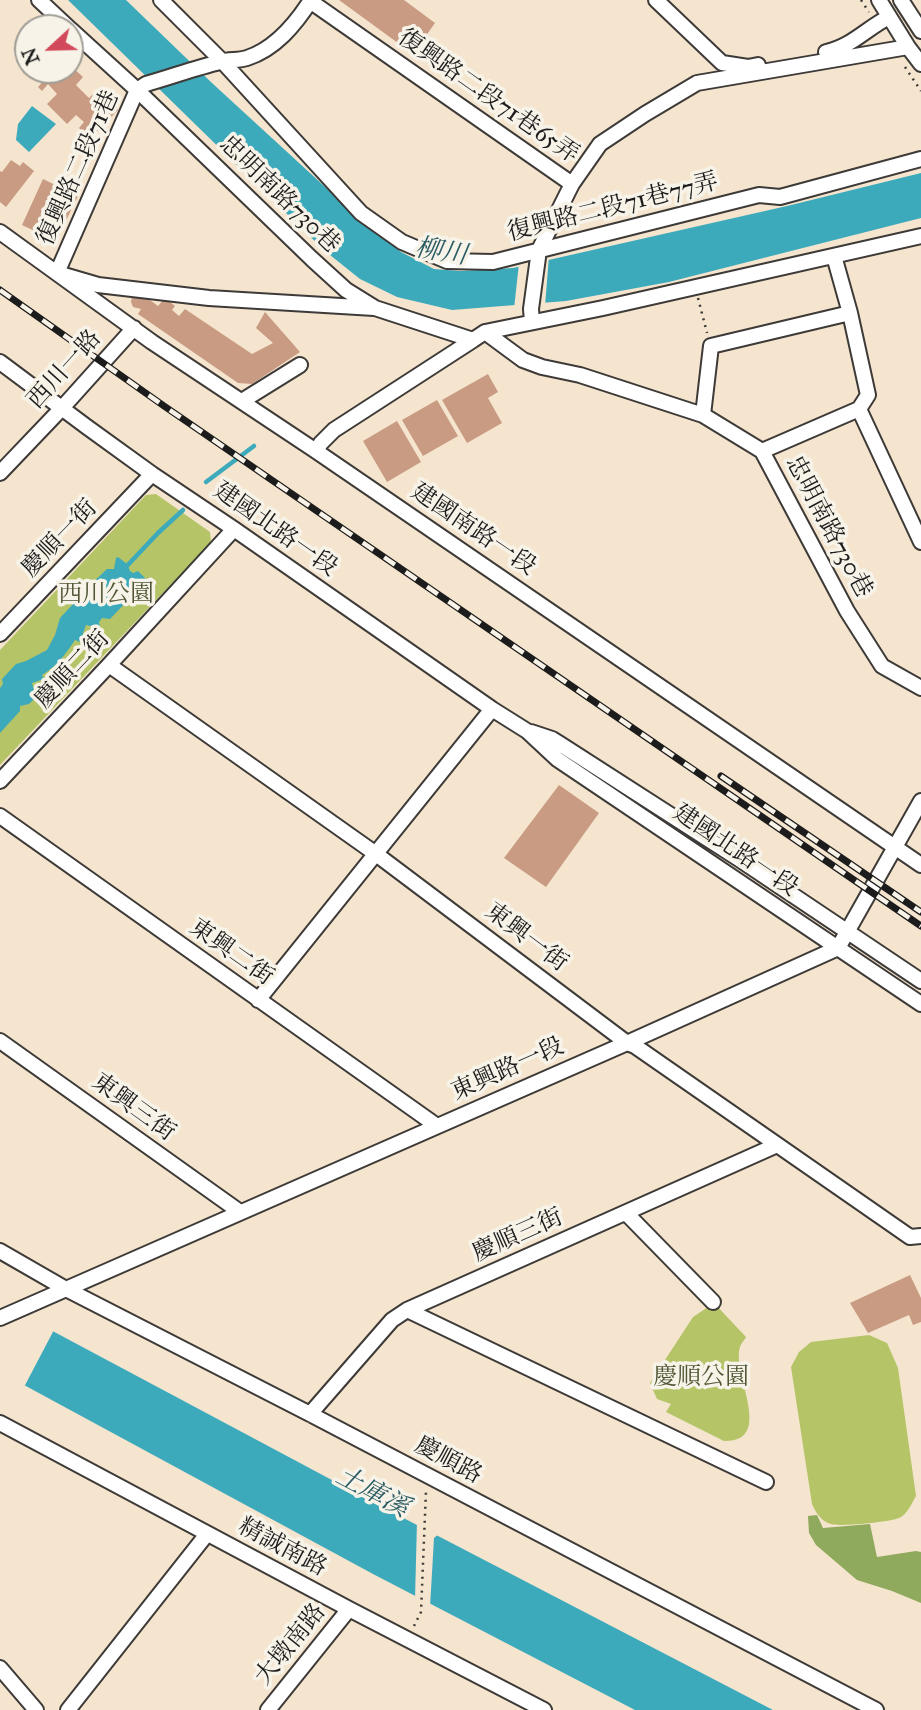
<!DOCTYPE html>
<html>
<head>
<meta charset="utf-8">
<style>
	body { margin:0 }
	#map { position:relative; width:921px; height:1710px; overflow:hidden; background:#f5e5cf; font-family:"IM FELL Great Primer",serif }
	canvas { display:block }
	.north { position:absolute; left:14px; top:14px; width:70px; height:70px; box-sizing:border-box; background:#f7f3e8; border:2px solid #9f9d96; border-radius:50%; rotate:248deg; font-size:19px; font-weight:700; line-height:28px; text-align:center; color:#1c1c1c }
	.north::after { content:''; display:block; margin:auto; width:24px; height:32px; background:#d1495b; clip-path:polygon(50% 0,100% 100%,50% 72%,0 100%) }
</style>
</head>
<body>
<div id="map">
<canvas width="921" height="1710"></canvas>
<div class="north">N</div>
</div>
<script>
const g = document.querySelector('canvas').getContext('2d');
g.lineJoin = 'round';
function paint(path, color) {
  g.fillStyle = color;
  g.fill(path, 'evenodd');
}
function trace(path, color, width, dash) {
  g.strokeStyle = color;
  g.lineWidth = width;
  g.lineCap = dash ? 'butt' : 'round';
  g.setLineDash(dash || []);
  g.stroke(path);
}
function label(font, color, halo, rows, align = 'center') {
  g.font = font + ' "IM FELL Great Primer","Noto Serif TC",serif';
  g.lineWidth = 7;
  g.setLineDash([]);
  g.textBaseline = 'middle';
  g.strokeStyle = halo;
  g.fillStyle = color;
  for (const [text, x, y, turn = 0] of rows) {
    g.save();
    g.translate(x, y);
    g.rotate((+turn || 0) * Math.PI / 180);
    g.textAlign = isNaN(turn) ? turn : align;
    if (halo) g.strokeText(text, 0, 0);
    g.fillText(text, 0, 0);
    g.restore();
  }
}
paint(new Path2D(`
	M156,494L210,532L211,542L0,765V650L146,495Z
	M714,1303L746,1337C744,1341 741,1343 740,1347C731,1373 776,1442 724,1441L666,1412L671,1404L657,1399L650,1383L693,1317Z
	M869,1335L887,1343L898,1368L916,1496C912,1503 907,1515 899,1518C890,1522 839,1527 831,1524C821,1521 816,1513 812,1504L791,1367L799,1352L811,1342Z`), '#b4c467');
paint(new Path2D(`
	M817,1515L823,1528L870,1524L877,1557L916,1551L921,1552V1603L892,1591L857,1580L816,1545L809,1533L808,1516Z`), '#8faa5c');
paint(new Path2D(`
	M68,0H126L212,83L359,218L401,252L434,269L461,271L513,268L787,206L921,173V218L669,282L566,301L452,310L397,297L360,279L325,251Z
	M32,106L56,124L29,152L16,140L18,124Z
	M118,557L127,564L130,571L133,573L138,571L147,580L141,586L134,585L131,589L133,595L110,619L102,618L99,622L100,628L86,625L80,642L75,640C65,655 57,666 42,675L44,679L32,683L36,697L29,704L20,706V711L0,733V688L3,684L2,679L16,664L26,661L47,650L55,635L60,618L75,602H81L84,597L83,592L107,569H114L116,558Z
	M0,1303L390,1511L773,1710H635L373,1574L0,1372Z`), '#3daabc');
paint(new Path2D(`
	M549,256L545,306L514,309L519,263Z
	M0,1299L55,1328L23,1389L0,1376Z
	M417,1521L440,1533L434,1538L430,1607L415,1600Z`), '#f5e5cf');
trace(new Path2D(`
	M206,482L254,446
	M125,568L158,533L183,510`), '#3daabc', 4.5);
paint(new Path2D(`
	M339,0H404L435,23L413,54Z
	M70,65L83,77L76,85L89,98L97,90L118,110L90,139L79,128L84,122L76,115L67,124L47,104L57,94L48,84L42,91L38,87L54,70H70Z
	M11,160L20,166L23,162L34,171L6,207L0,202V171L2,172Z
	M43,179L78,196L56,241L22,225Z
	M136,294L146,297L158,306L165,298L175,306L172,310L179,316L185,309L252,354L273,343L256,328L265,312L300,352L252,384L238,383L138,314L141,309L133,307L131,302L132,297Z
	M488,374L498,392L488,398L502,423L467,443L442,400Z
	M437,400L458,436L423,456L402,420Z
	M397,421L421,462L387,482L363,441Z
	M559,785L599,813L546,887L504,858Z
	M910,1275L921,1298V1322L913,1325L909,1315L868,1333L850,1303Z`), '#c89b82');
const minor = new Path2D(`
	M39,0L69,28
	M161,0L222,61L361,213L402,242L447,261L493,262L759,195L780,197L921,159
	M311,0C295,25 275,49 247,58C238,61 229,59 220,62C195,68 171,77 146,84L137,90L57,273L98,285L209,298L374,308
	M656,0L722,63L748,67L758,65
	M879,0L908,47L921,64
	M901,0L921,31
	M310,1L572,184L600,144L645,114L697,83L908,47
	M70,29L137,90L312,259L346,290L375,308L473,340L485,332L603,308L921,236
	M826,52C851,47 867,28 889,17
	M0,232L152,342L316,451L921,865
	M850,313L868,395L859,409
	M532,322L531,309L539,250L572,184
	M485,332L523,360L542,367L580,375L703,415L762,451L847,611L882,666L921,688
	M0,362L87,427L152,474L234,529L492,709L527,731L557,759L921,1004
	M242,401L300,365
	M703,415L711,346L850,313L834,256
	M316,451L321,443L334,430L473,340
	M762,451L859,409L921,542
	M0,473L62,408L134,328
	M0,634L152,474
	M109,665L376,854L627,1043L635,1046L910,1237L921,1236
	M531,732L552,739L560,744L739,859L921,981
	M0,781L109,665L234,529
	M0,816L437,1126
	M258,1000L492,709
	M0,1041L240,1212
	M626,1213L713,1302
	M0,1251L66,1289L310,1414L876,1710
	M407,1310L766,1482
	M0,1318L627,1043L838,948L921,801
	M310,1414L392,1320L407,1310L777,1145
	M0,1423L349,1609L544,1710
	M0,1668L36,1710
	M68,1710L207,1534
	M268,1710L349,1609`);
trace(minor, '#3d3a37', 18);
trace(new Path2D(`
	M861,0L869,12
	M905,67L921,91
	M698,298L707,333
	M414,1626L421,1612L426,1491`), '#3d3a37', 2.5, [2, 5]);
trace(minor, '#fff', 14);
const rail = new Path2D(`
	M0,290L164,406L921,926
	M721,776L921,912`);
trace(rail, '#1c1c1c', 7);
trace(rail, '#f7f3e8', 4.5, [13]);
label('24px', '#1c1c1c', '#f7f3e8', [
	["復興路二段71巷65弄",488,97,35],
	["復興路二段71巷",79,168,-66],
	["忠明南路730巷",279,195,44],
	["復興路二段71巷77弄",613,208,-14],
	["西川一路",65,370,-48],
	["忠明南路730巷",828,527,62],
	["建國北路一段",275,530,35],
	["建國南路一段",473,530,34],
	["慶順一街",60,539,-46],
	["慶順二街",73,670,-47],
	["建國北路一段",735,851,34],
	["東興一街",526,938,37],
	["東興二街",231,953,35],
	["東興路一段",508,1070,-24],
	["東興三街",133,1108,36],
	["慶順三街",518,1236,-24],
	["慶順路",448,1461,28],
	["精誠南路",282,1548,28],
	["大墩南路",291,1645,-51]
]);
label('24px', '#515736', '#f7f3e8', [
	["西川公園",106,595],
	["慶順公園",701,1378]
]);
label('italic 26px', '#2b5c64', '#f7f3e8', [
	["柳川",441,253,9],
	["土庫溪",372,1493,28]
]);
</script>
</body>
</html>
